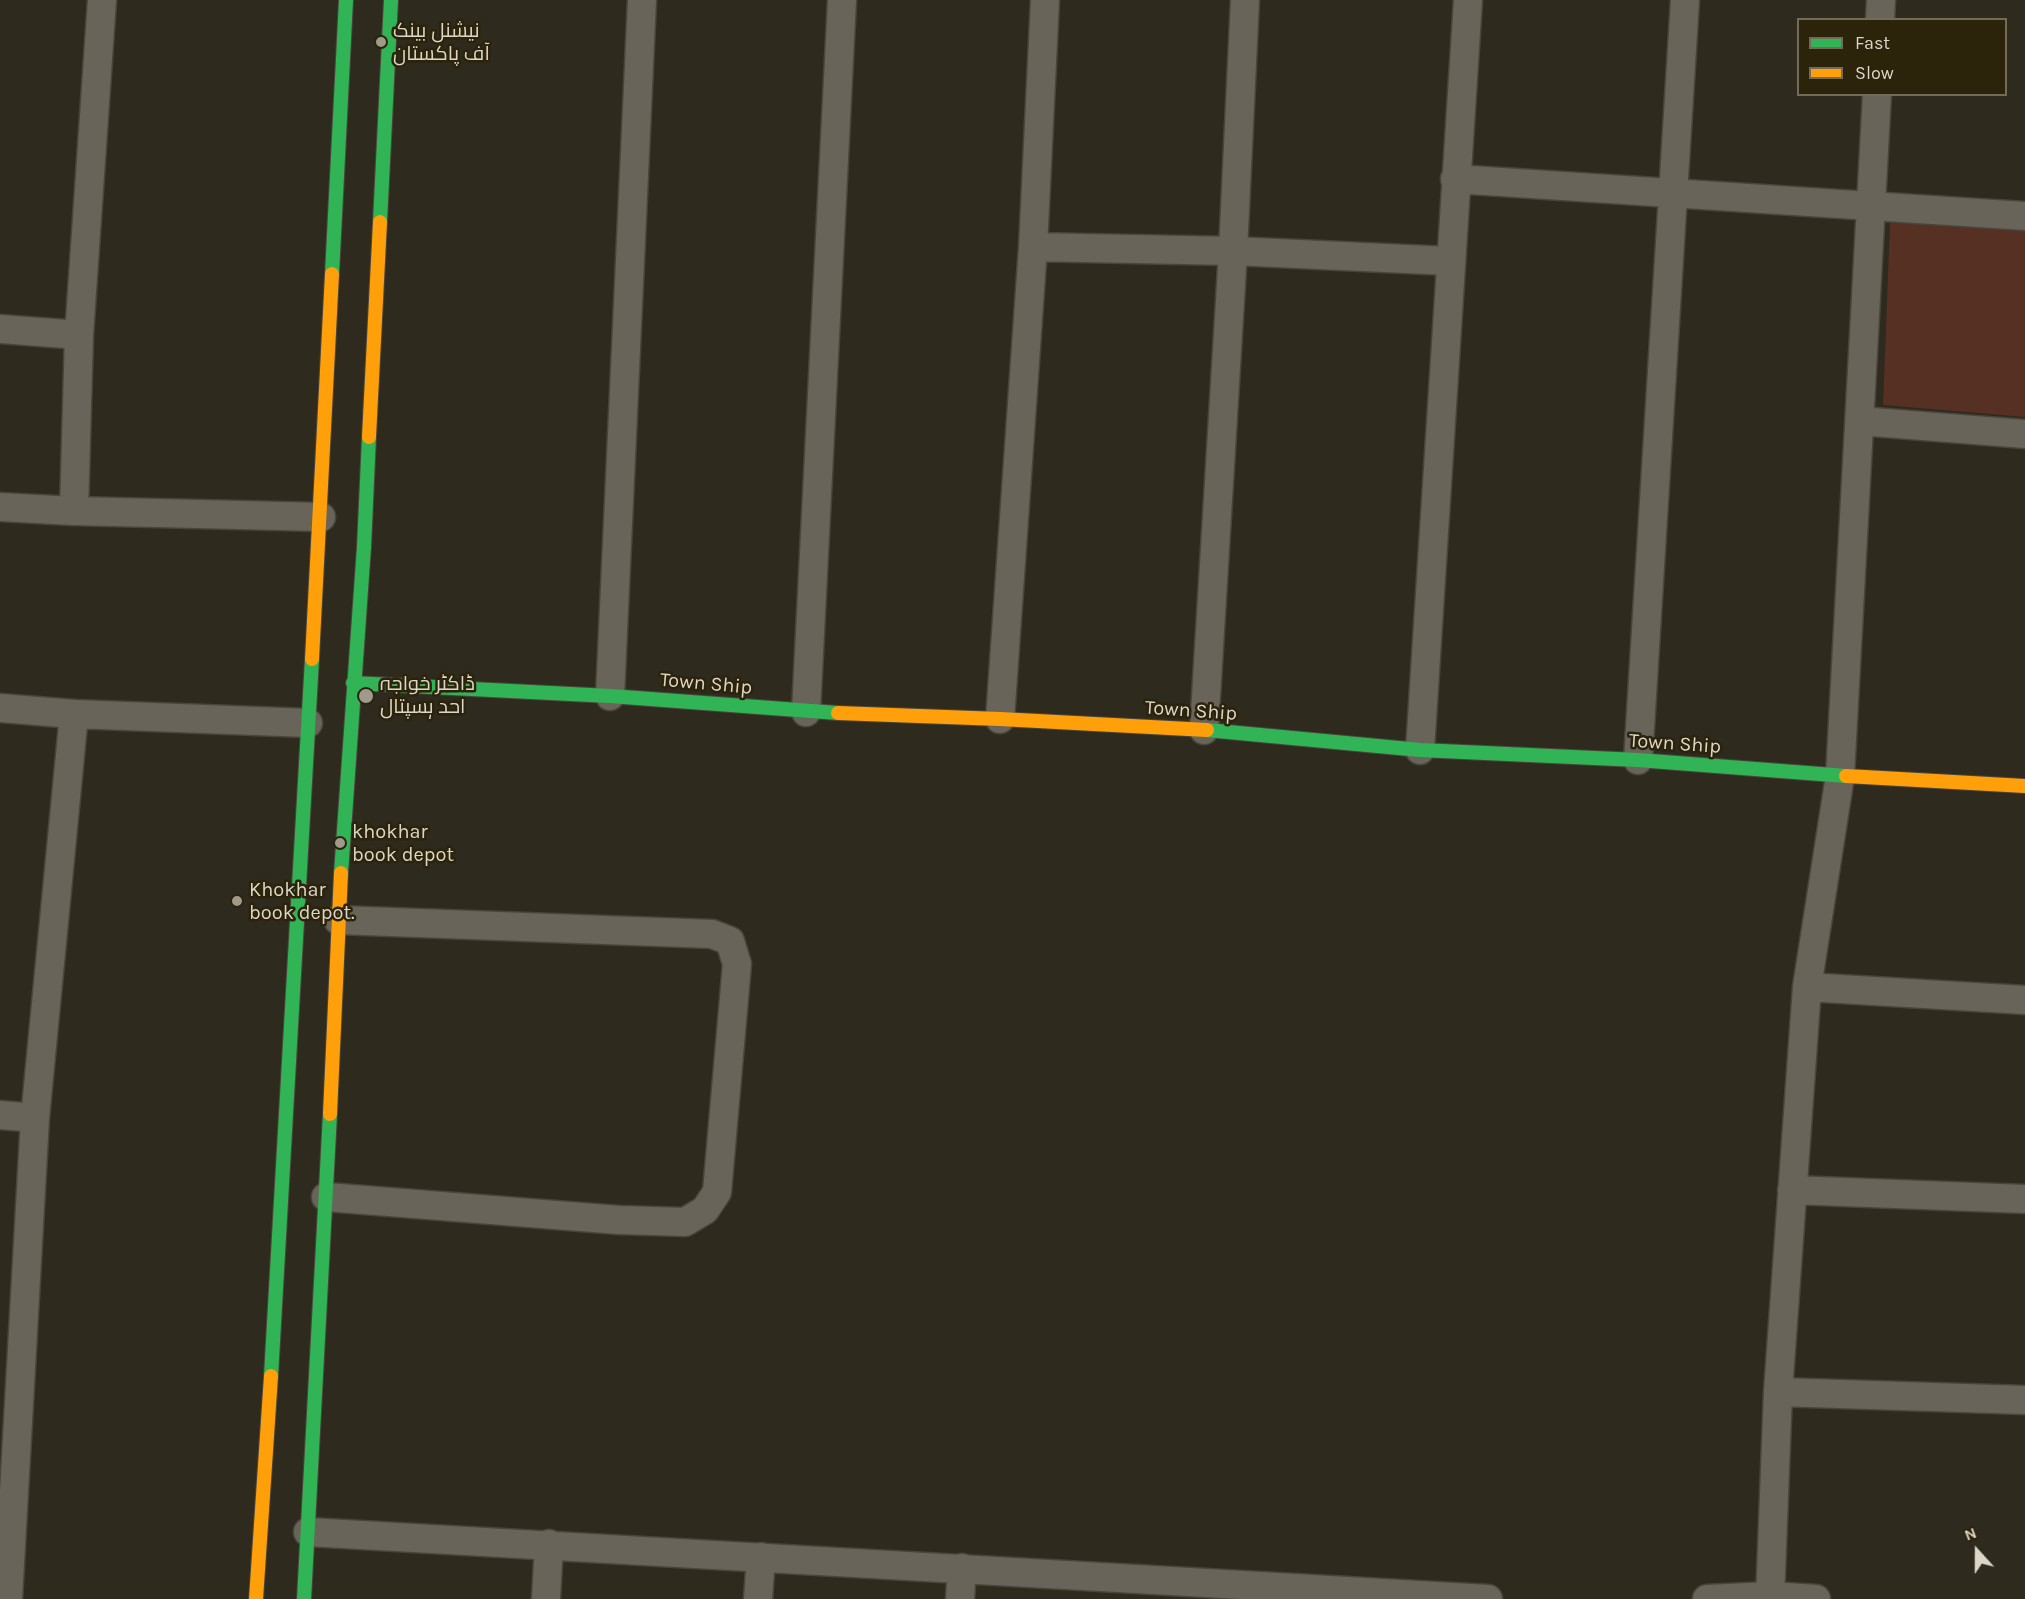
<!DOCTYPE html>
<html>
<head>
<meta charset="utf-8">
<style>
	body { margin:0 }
	#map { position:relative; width:2025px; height:1599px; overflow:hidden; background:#2e2a1d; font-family:Karla,sans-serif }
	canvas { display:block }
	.legend { position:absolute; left:1797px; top:18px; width:210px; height:78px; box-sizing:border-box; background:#2c230b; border:2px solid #726b57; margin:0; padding:8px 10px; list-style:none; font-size:18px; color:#dcd6c8 }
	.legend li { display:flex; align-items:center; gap:12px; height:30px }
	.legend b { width:30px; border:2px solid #726b57 }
	.north { position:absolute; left:1947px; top:1521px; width:60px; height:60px; -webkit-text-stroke:4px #2c230b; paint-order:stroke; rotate:339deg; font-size:16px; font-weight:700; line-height:24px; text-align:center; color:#dcd6c8 }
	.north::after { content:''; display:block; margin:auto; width:21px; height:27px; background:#dcd6c8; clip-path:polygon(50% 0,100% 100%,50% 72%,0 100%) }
</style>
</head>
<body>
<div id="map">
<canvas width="2025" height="1599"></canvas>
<ul class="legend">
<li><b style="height:8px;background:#30b455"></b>Fast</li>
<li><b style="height:8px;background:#ff9f0a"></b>Slow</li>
</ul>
<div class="north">N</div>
</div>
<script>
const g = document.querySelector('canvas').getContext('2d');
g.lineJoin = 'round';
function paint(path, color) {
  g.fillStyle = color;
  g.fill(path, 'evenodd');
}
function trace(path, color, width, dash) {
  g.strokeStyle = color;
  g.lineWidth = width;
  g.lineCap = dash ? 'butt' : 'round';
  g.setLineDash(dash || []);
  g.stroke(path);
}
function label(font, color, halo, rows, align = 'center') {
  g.font = font + ' Karla,Cairo,sans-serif';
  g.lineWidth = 5;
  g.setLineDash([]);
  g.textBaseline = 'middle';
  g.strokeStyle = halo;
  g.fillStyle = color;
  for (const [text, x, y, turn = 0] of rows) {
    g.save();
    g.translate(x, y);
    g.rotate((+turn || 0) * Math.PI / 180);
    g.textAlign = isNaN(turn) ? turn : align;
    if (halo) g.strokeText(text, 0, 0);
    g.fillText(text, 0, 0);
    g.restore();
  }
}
paint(new Path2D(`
	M1890,222L2025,230V417L1883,405Z`), '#553023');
const street = new Path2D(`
	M1880,20L1881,0
	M1455,179L2025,216
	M1033,247L1233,251L1450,261
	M0,329L79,335L102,0
	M1860,421L2025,434
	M0,507L74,511L321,517
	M74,511L79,335
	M610,696L642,0
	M0,708L74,714L308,723
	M806,712L842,0
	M1000,719L1033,247L1045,0
	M1204,730L1233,251L1245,0
	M1420,750L1468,0
	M1638,760L1685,0
	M1807,987L2025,1000
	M0,1115L35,1118L74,714
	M1792,1190L2025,1199
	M326,1197L619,1220L685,1222L705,1210L717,1192L737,964L730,941L712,934L338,920
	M1778,1392L2025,1400
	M308,1532L1488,1599
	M8,1599L35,1118
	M546,1599L549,1544
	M758,1599L761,1557
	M960,1599L962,1568
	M1707,1599L1771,1596L1816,1599
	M1770,1599L1778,1392L1807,987L1840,776L1877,94`);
const fast = new Path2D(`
	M380,222L391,0
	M332,274L346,0
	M353,683L610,696L838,713
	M1207,730L1420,750L1638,760L1846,776
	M341,873L364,547L369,437
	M271,1376L312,659
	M304,1599L330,1114`);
const slow = new Path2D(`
	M369,437L380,222
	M312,659L332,274
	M838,713L1000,719L1207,730
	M1846,776L2025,786
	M330,1114L341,873
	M256,1599L271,1376`);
trace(street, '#49453b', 31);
trace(fast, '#49453b', 16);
trace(slow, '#49453b', 16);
trace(street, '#68645a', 28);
trace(fast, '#30b455', 14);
trace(slow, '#ff9f0a', 14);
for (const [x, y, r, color] of [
	[381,42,6,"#9f9a8c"],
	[366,696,8,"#9f9a8c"],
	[340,843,6,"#9f9a8c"],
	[237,901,6,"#9f9a8c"]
]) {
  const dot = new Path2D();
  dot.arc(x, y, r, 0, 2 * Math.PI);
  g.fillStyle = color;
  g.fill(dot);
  trace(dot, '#2c230b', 2);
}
label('20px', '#dcd6c8', '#2c230b', [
	["نیشنل بینک",393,31],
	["آف پاکستان",393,54],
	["ڈاکٹر خواجہ",380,684],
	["احد ہسپتال",380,707],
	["khokhar",352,832],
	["book depot",352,855],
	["Khokhar",249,890],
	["book depot.",249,913]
], 'left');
label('20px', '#dcd6c8', '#2c230b', [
	["Town Ship",706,684,5],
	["Town Ship",1191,711,4],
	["Town Ship",1675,744,4]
]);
</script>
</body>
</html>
